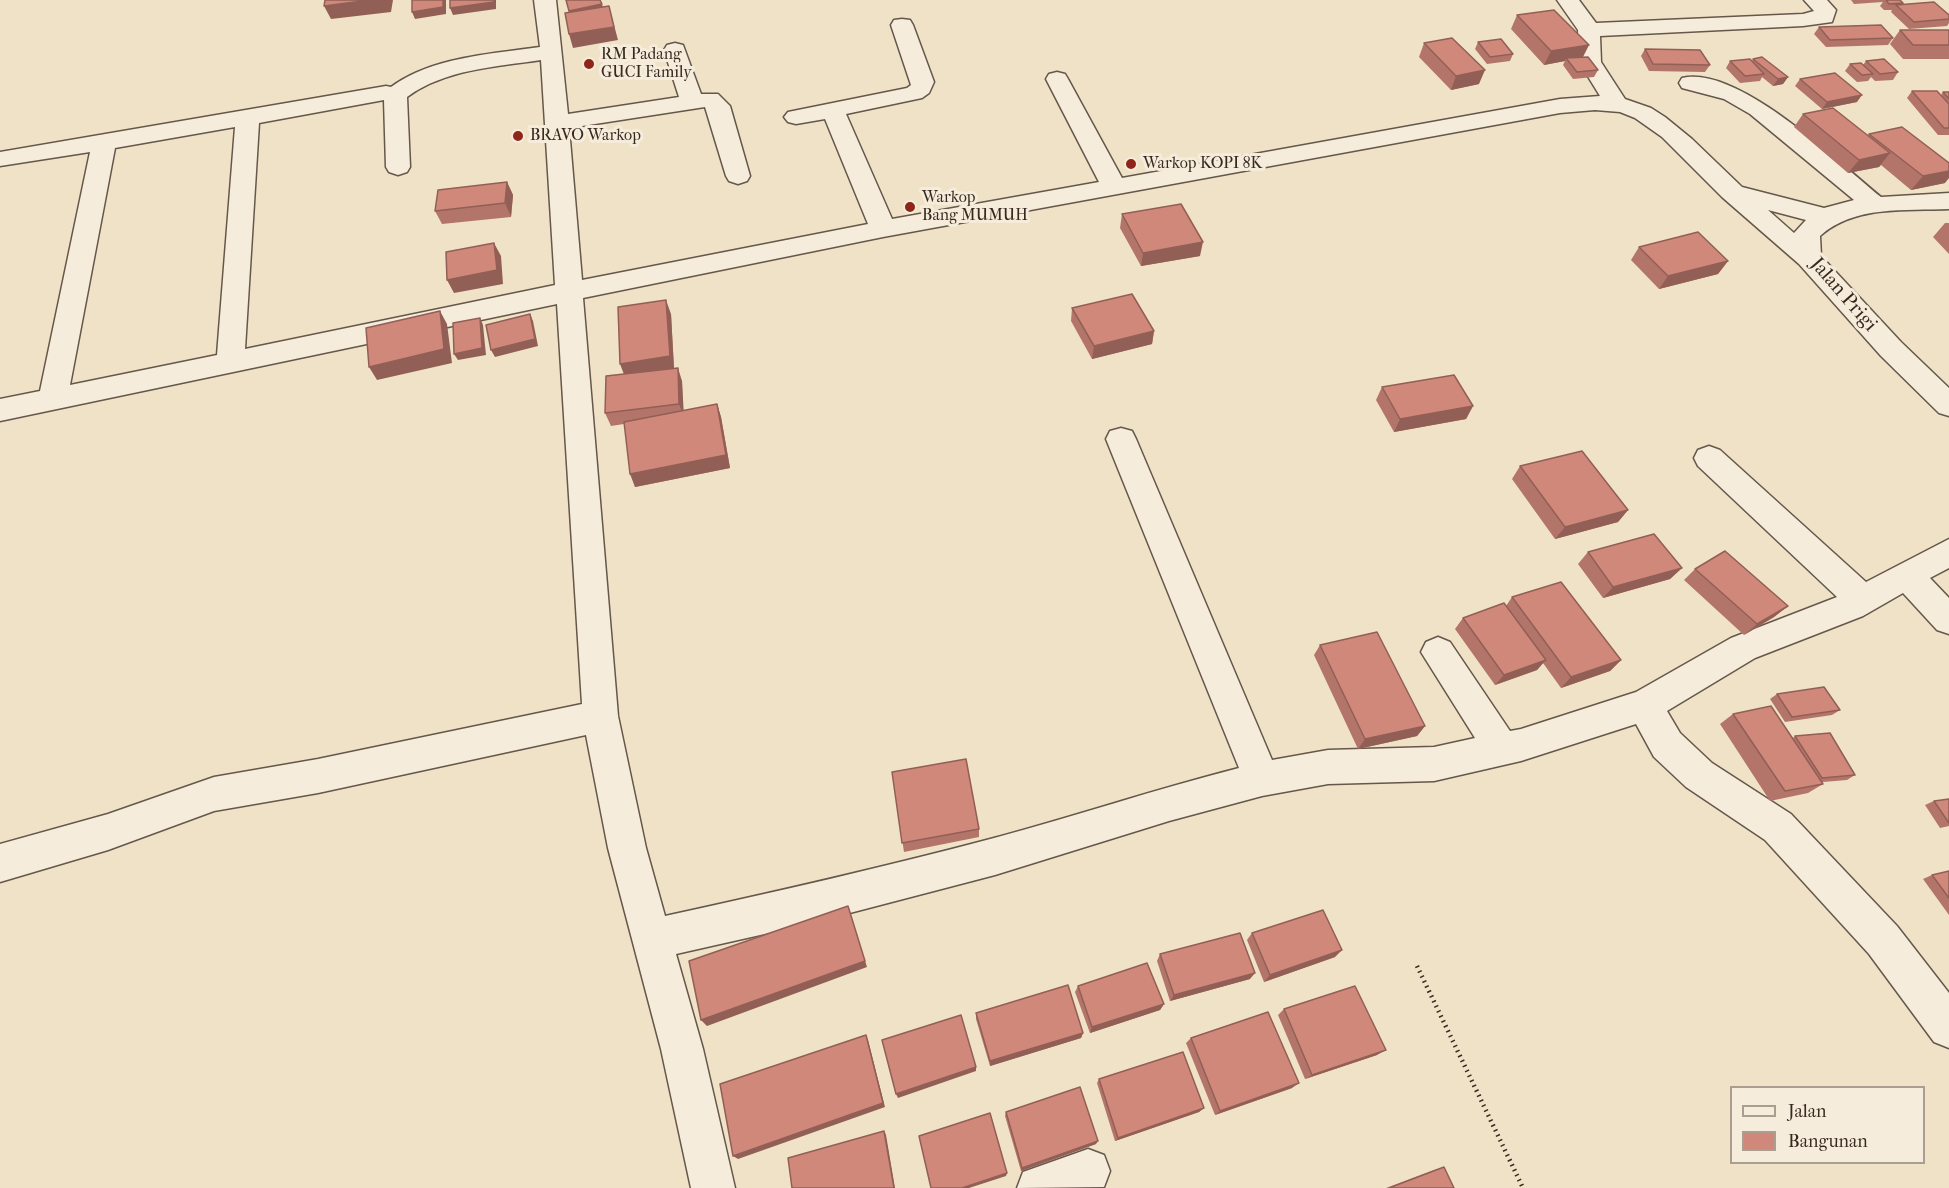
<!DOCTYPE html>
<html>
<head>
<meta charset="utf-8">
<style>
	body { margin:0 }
	#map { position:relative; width:1949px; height:1188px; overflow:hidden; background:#f0e2c7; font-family:"IM FELL French Canon",serif }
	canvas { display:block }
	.legend { position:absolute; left:1730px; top:1086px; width:195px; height:78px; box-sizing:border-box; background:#f5ecdb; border:2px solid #a99e90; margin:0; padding:8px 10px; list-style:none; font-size:18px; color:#372920 }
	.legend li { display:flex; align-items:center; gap:12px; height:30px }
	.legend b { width:30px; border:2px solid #a99e90 }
</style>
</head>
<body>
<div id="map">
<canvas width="1949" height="1188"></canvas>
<ul class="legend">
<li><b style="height:8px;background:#f5ecdb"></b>Jalan</li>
<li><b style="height:16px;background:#d0887b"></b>Bangunan</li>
</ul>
</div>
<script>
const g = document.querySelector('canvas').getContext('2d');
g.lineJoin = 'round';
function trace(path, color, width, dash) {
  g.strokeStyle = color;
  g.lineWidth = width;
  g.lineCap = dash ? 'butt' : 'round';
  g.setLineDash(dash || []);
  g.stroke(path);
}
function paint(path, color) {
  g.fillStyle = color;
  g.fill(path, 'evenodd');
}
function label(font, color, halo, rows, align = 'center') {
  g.font = font + ' "IM FELL French Canon",serif';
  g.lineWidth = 6;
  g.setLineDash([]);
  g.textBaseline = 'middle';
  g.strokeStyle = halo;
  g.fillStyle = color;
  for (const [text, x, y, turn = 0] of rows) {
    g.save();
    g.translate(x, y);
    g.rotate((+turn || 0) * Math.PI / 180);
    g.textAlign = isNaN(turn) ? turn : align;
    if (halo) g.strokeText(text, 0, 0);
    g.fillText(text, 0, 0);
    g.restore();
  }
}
const minor = new Path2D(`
	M534,0H556L568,114L679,97L664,50L667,45L675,43L683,45L701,94H718L730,106L750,176L747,181L738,184L729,181L726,176L705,107L569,128L582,280L868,224L825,119L796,124L788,122L784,117L788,112L907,88L911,85L891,25L894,20L902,19L910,20L913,25L934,82L929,93L922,98L846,114L892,219L1099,182L1046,79L1049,74L1057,72L1065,74L1068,79L1122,178L1560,99L1600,96L1579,62L1578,30L1557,0H1579L1596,23L1803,14L1814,11L1804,0H1827L1836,10L1832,22L1803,26L1600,36L1601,62L1625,99L1651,108L1665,117L1692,139L1742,187L1824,208L1854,200L1750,114L1724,99L1682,88L1679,83L1682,78C1737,64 1839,163 1881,197L1949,193V209C1906,211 1854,205 1820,236L1821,256L1901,342L1949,388V416L1939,413L1881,356L1799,264L1722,197L1662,137L1635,118L1620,112L1595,110L1560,113L883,237L583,298L618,716L646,848L665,916C775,892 885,867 994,838C1076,816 1156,789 1239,768L1106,439L1110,431L1121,428L1132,431L1136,439L1272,760L1328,750L1434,747L1475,738L1421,652L1426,642L1438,637L1450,642L1510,731L1521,729L1636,692L1731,638L1837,597L1698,466L1694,458L1698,450L1709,446L1720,450L1866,582L1949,539V568L1930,578L1949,598V634L1937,630L1903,593L1863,616L1755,658L1667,711L1680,733L1712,763L1791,814L1897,926L1949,993V1048L1934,1042L1869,954L1765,840L1686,787L1654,757L1636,724L1521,761L1434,781L1328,784L1262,796L1169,821L995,875L800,926L676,954L703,1049L735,1188H691L661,1049L608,848L586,735L318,793L214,811L108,850L0,882V844L108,814L214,777L318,759L582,704L557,304L0,421V399L40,391L90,152L0,166V152L386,86L391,87C432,57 491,54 540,47ZM541,60L555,285L245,349L259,123L384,100L386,167L389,172L398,175L407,172L410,167L407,97C445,69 496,67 541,60ZM235,127L217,355L70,385L115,148ZM1768,210L1806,220L1794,233Z
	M1088,1149L1104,1155L1110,1171L1104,1187L1017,1188L1023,1172Z`);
trace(minor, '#65574a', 3);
trace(new Path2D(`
	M1417,966L1523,1188`), '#372920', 4.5, [1.5, 4]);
paint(minor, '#f5ecdb');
paint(new Path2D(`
	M1851,0H1900L1903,3L1902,5L1949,15V23L1947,26L1909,29L1891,12L1892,10H1884L1880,6L1883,2L1854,4Z
	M1517,15L1583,57L1598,70L1594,77L1573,79L1563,65L1565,61L1544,65L1511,29Z
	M1819,27L1893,38L1888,45L1826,47L1814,34Z
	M1900,30H1949V59H1903L1890,44Z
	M1478,42L1513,54L1510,61L1487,64L1475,49Z
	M1424,43L1479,84L1451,90L1419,57Z
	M1645,49L1710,65L1705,72L1649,71L1641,56Z
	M1753,59L1788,77L1783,84L1773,86L1762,77L1760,81L1740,83L1726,68L1730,61H1752Z
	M1866,61L1898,72L1893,80L1875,81L1871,77L1868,81L1857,82L1845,71L1850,64L1863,65Z
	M1800,79L1857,102L1822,109L1795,86Z
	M1912,91L1941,95L1943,92H1949V135H1938L1907,98Z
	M1803,114L1868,135L1869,134L1945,183L1911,190L1881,165L1879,167L1848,173L1794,127Z
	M507,182L513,195L511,217L442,224L435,211Z
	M1122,214L1200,256L1141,266L1120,228Z
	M1945,223H1949V254L1933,237Z
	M1639,247L1728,261L1718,274L1659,289L1631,260Z
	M1072,308L1154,331L1152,344L1092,359L1071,321Z
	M671,314L674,368L682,381L683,411L717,404L721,417L730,468L635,487L624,424L611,426L605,413L624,374Z
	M1382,387L1473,406L1466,419L1394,432L1376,400Z
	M1520,466L1628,510L1618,522L1555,539L1512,479Z
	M1588,552L1682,568L1670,579L1603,598L1578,564Z
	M1695,569L1788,606L1774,617L1744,635L1684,580Z
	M1512,597L1621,660L1610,671L1561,688L1543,663L1537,670L1495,685L1455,629L1463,618L1506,606Z
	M1320,645L1425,726L1417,736L1358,749L1314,655Z
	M1777,694L1840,710L1832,715L1785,722L1770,699Z
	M1733,714L1793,738L1795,736L1855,775L1847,780L1823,782V784L1808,793L1770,801L1720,724Z
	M892,772L979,829V837L904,852Z
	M1949,799V826L1940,828L1925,805L1934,801Z
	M1949,871V915L1923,879L1932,875Z
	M1252,933L1335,957L1264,982L1247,940Z
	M1160,954L1250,979L1170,1001L1157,961Z
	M1078,986L1164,1004L1160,1010L1090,1033L1075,992Z
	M1284,1009L1377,1055L1305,1079L1278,1015Z
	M976,1013L1083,1033L1081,1038L990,1066L976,1019Z
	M1191,1038L1292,1088L1215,1115L1186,1043Z
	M1099,1079L1204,1108L1199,1112L1115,1141L1097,1083Z
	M1006,1112L1096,1144L1021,1171L1005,1116Z
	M1444,1167L1454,1188H1386L1434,1170Z`), '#b3756a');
paint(new Path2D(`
	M370,0H393L391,12L331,19L324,6Z
	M443,0H446V14L415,19L412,12Z
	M494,0H496V9L453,15L450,8Z
	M602,4L604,11L571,18L569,11Z
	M609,6L618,40L573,48L569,34Z
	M1589,45L1582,59L1566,58L1565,61L1544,65L1551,51Z
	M1485,70L1479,84L1451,90L1456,76Z
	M1788,77L1783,84L1773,86L1778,79Z
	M1862,95L1857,102L1822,109L1827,102Z
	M1890,153L1879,167L1848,173L1859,160Z
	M1949,171V178L1945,183L1911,190L1923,176Z
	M507,182L513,195L511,217L505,203Z
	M1203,242L1200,256L1141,266L1143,253Z
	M494,243L501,256L503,284L454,293L447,280Z
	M1728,261L1718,274L1659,289L1668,276Z
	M666,300L671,314L674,369L625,377L620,364Z
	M440,311L447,324L452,363L377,380L369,367Z
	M530,314L533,321L538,346L495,357L491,350Z
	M480,318L483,325L486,355L458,360L454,354Z
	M1154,331L1152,344L1092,359L1094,346Z
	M678,368L682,381L684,417L679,404Z
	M717,404L721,417L730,468L635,487L630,474Z
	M1473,406L1466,419L1394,432L1400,419Z
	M1628,510L1618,522L1555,539L1565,527Z
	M1682,568L1670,579L1603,598L1613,587Z
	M1788,606L1774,617L1744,635L1757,624Z
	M1546,660L1537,670L1495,685L1504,675Z
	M1621,660L1610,671L1561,688L1571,677Z
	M1425,726L1417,736L1358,749L1365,739Z
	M848,906L867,967L707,1026L701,1020Z
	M1342,950L1335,957L1264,982L1270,975Z
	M1255,973L1250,979L1170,1001L1174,995Z
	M1164,1004L1160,1010L1090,1033L1092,1027Z
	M1083,1033L1081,1038L990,1066V1061Z
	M866,1035L868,1040L885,1107L738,1159L733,1156Z
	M1386,1050L1377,1055L1305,1079L1312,1075Z
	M976,1067V1071L898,1098L896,1094Z
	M1299,1083L1292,1088L1215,1115L1220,1111Z
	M1204,1108L1199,1112L1115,1141L1118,1138Z
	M884,1131L886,1135L895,1188H894Z
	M1098,1141L1096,1144L1021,1171L1022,1168Z
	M1007,1173L1006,1176L969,1188H962Z`), '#925f56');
const building = new Path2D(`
	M325,0H370L324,6Z
	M412,0H443V7L412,12Z
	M450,0H494V2L450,8Z
	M566,0H600L602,4L569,11Z
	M1886,0H1900L1903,3L1889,4Z
	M1934,2L1949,15V19L1914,22L1896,5Z
	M609,6L614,27L569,34L565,13Z
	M1554,10L1589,45L1551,51L1517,15Z
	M1881,25L1893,38L1830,40L1819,27Z
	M1900,30H1949V45H1913Z
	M1452,38L1485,70L1456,76L1424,43Z
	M1501,39L1513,54L1490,57L1478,42Z
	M1645,49L1700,50L1710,65L1653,64Z
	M1588,57L1598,70L1577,72L1566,58Z
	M1762,57L1788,77L1778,79L1753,59Z
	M1750,59L1764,74L1745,76L1730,61Z
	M1884,59L1898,72L1880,74L1866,61Z
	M1861,63L1873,74L1862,75L1850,64Z
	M1835,73L1862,95L1827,102L1800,79Z
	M1912,91H1937L1949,104V128H1944Z
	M1943,92H1949V99Z
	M1833,108L1890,153L1859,160L1803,114Z
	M1902,127L1949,163V171L1923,176L1869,134Z
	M507,182L505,203L435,211L438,190Z
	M1181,204L1203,242L1143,253L1122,214Z
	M1698,232L1728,261L1668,276L1639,247Z
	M494,243L497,270L447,280L446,252Z
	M1132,294L1154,331L1094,346L1072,308Z
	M666,300L670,356L620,364L618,307Z
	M440,311L444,349L369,367L366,328Z
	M530,314L535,339L491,350L486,325Z
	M480,318L482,348L454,354L453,323Z
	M678,368L679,404L605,413L606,376Z
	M1454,375L1473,406L1400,419L1382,387Z
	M717,404L726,455L630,474L624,422Z
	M1582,451L1628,510L1565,527L1520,466Z
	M1654,534L1682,568L1613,587L1588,552Z
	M1725,551L1788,606L1757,624L1695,569Z
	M1561,582L1621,660L1571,677L1512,597Z
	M1504,603L1546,660L1504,675L1463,618Z
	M1377,632L1425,726L1365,739L1320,645Z
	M1824,687L1840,710L1792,717L1777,694Z
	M1771,706L1823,784L1785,791L1733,714Z
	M1830,733L1855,775L1822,778L1795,736Z
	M966,759L979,829L902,843L892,772Z
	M1949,799V823L1934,801Z
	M1949,871V898L1932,875Z
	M848,906L865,961L701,1020L689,961Z
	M1323,910L1342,950L1270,975L1252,933Z
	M1240,933L1255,973L1174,995L1160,954Z
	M1147,963L1164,1004L1092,1027L1078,986Z
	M1068,985L1083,1033L990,1061L976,1013Z
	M1355,986L1386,1050L1312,1075L1284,1009Z
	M1268,1012L1299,1083L1220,1111L1191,1038Z
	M961,1015L976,1067L896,1094L882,1040Z
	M866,1035L883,1103L733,1156L720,1084Z
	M1183,1052L1204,1108L1118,1138L1099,1079Z
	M1080,1087L1098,1141L1022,1168L1006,1112Z
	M990,1113L1007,1173L962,1188H931L919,1136Z
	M884,1131L894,1188H792L788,1158Z
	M1444,1167L1454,1188H1389Z`);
paint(building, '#d0887b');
trace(building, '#925f56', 1.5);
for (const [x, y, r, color] of [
	[589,64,6,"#8f2418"],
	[518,136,6,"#8f2418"],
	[1131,164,6,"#8f2418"],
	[910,207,6,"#8f2418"]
]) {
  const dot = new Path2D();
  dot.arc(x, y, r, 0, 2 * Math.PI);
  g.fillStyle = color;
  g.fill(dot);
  trace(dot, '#f5ecdb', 2);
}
label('16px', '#372920', '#f5ecdb', [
	["RM Padang",601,55],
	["GUCI Family",601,73],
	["BRAVO Warkop",530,136],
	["Warkop KOPI 8K",1143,164],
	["Warkop",922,198],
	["Bang MUMUH",922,216]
], 'left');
label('20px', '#372920', '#f5ecdb', [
	["Jalan Prigi",1843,295,49]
]);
</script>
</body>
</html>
